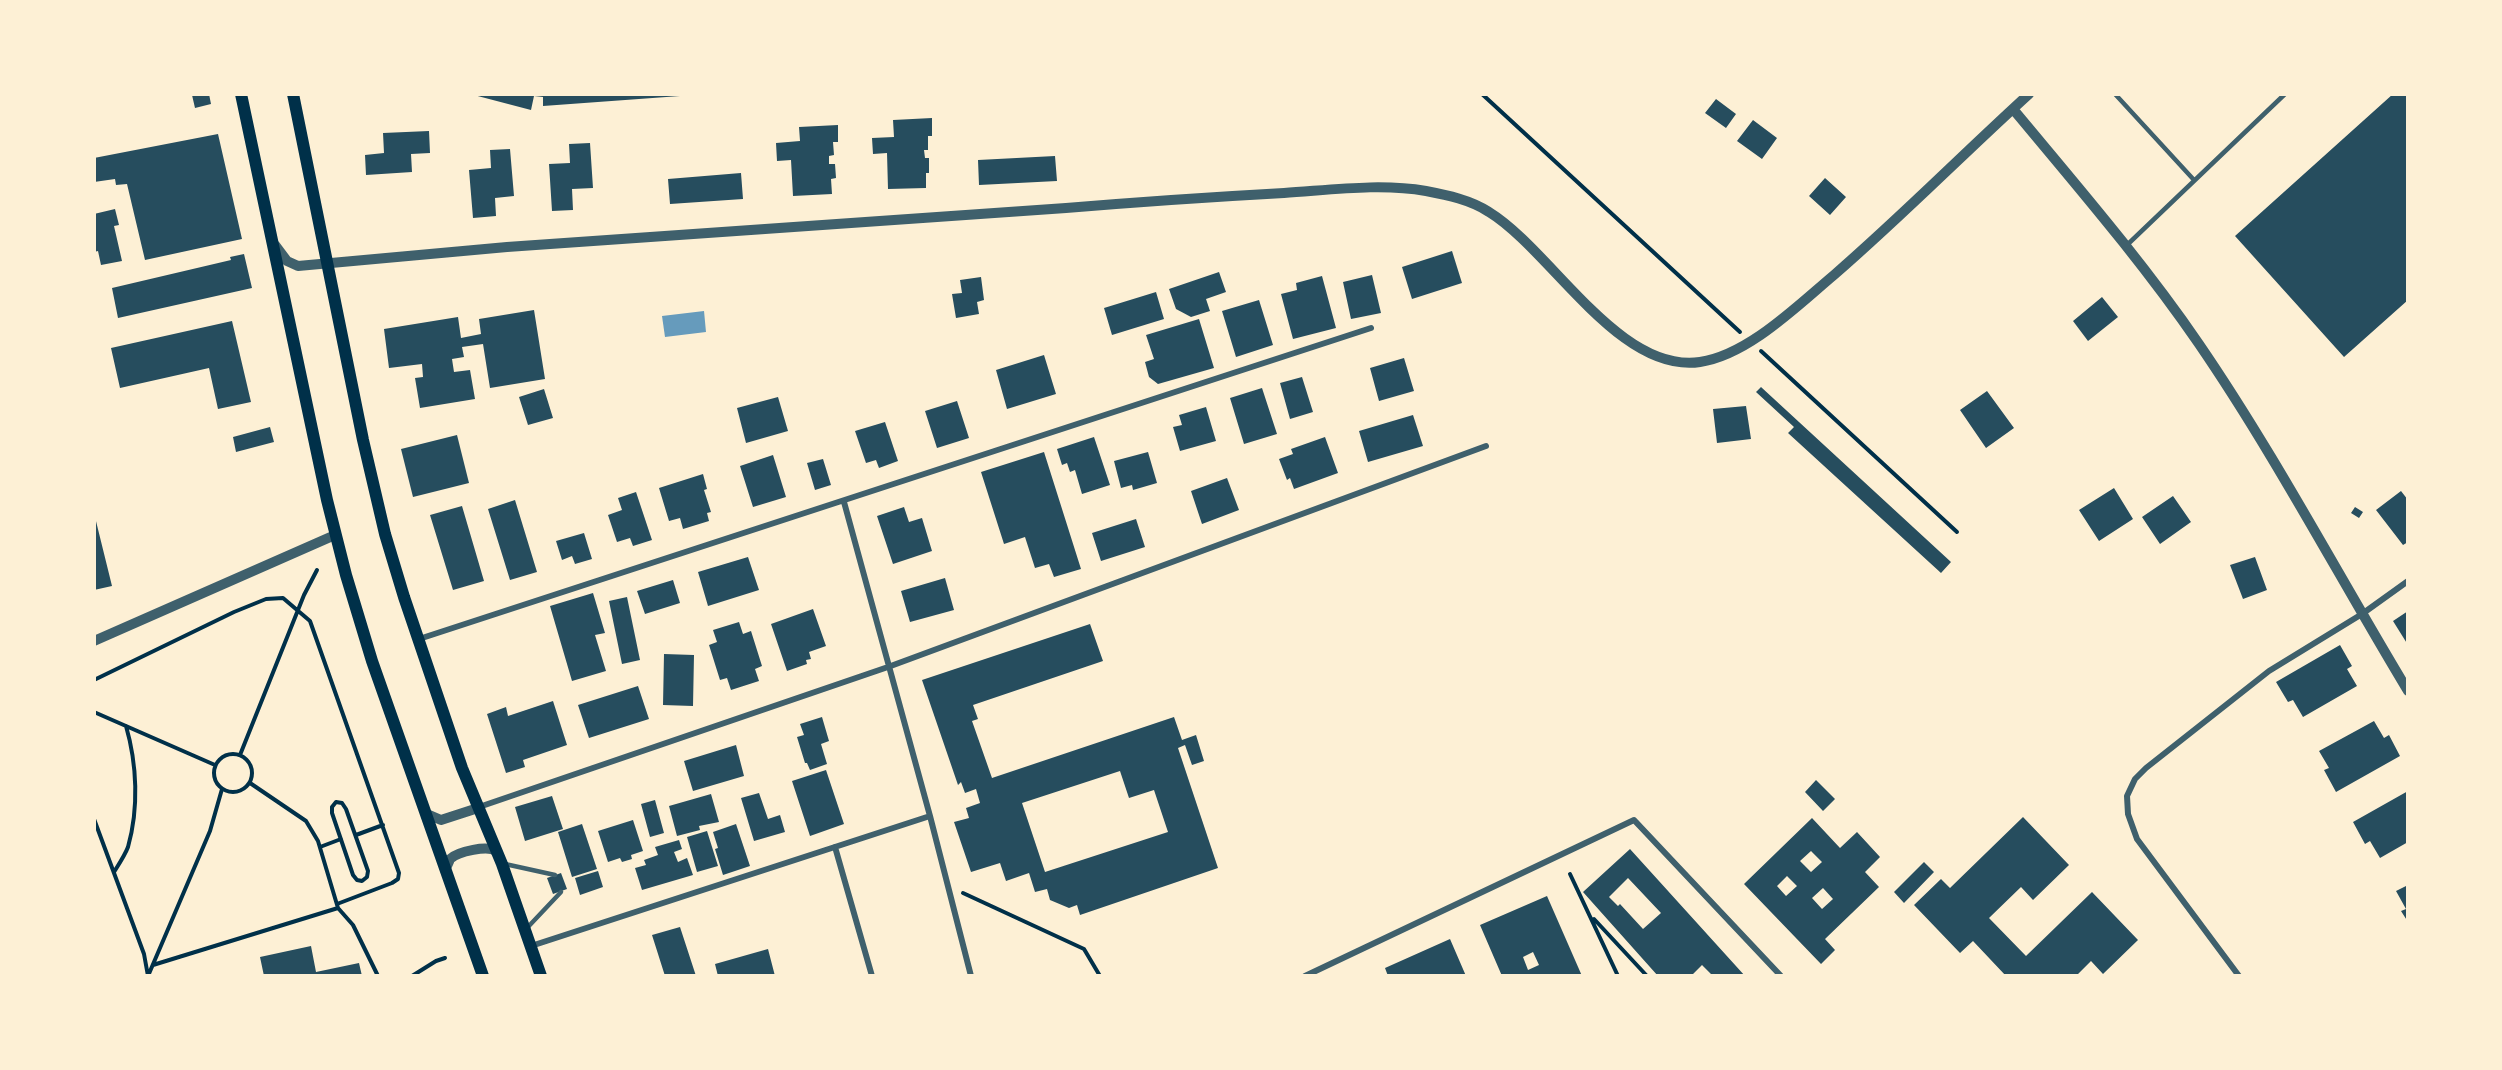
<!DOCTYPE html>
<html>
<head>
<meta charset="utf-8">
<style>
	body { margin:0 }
	#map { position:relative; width:2502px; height:1070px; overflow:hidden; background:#fdf0d5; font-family:Spectral,serif }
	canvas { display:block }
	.frame { position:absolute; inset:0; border:96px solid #fdf0d5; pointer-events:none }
</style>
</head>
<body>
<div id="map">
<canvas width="2502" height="1070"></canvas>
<div class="frame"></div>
</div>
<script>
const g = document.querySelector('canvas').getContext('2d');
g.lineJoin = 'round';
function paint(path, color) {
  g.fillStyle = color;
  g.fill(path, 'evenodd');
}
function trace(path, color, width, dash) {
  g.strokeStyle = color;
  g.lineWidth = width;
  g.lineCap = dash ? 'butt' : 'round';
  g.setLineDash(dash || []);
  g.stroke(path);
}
paint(new Path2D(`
	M704,311L706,332L665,337L662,316Z`), '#669bbc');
paint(new Path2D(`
	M209,94L211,104L195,108L192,95Z
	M470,94H680V96L543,106V97L534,96L531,110Z
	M2393,94H2408V300L2344,357L2235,236Z
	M1716,99L1736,114L1726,128L1705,113Z
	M932,118V136H928V150H924L925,158H929V173H926V188L888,189L887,153L873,154L872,138L894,137L893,120Z
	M1753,120L1777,138L1762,159L1737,141Z
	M838,125V142H833L834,155L829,156V164H835L836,178L831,179L832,194L793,196L791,160L777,161L776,143L800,141L799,127Z
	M429,131L430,153L411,154L412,172L366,175L365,155L384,153L383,133Z
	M218,134L242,239L145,260L127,184L116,185L115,179L94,182V158Z
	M590,143L593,188L572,189L573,210L552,211L549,164L570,163L569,144Z
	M510,149L514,196L495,198L496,216L473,218L469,170L491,168L490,150Z
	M1055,156L1057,181L979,185L978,160Z
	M741,173L743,199L670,204L668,179Z
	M1825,178L1846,197L1830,215L1809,196Z
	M115,209L119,225L114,226L122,261L101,265L98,251L94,252V214Z
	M1452,251L1462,283L1412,299L1402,267Z
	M244,254L252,288L118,318L112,288L231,260L230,257Z
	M1219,272L1226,292L1206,299L1210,311L1191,317L1176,309L1169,289Z
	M1372,275L1381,313L1351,319L1343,282Z
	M1322,276L1336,328L1293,339L1281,294L1297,290L1296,283Z
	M981,277L984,300L977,302L979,314L956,318L952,294L962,293L960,280Z
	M1156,292L1164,319L1112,335L1104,308Z
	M2102,297L2118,317L2088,341L2073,321Z
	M1259,300L1273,345L1236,357L1222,311Z
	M534,310L545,379L490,388L483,344L462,347L464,357L452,359L454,372L470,370L475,399L420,408L415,378L423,377L422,364L389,368L384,329L458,317L461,338L481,334L479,319Z
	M1199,319L1214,368L1158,384L1149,377L1145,362L1154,359L1146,335Z
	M232,321L251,402L218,409L209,368L120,388L111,348Z
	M1044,355L1056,394L1007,409L996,370Z
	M1404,358L1414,391L1379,401L1370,368Z
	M1302,377L1313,412L1290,419L1280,383Z
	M1761,387L1951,562L1941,573L1788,433L1794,427L1756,392Z
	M1262,388L1277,434L1244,444L1230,398Z
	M544,389L553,418L528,425L519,397Z
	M1987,391L2014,428L1986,448L1960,410Z
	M778,397L788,431L746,443L737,408Z
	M957,401L969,438L937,448L925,411Z
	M1746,406L1751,439L1717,443L1713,409Z
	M1206,407L1216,441L1180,451L1173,427L1182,425L1179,415Z
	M1413,415L1423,446L1368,462L1359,431Z
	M885,422L898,461L879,468L876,460L866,463L855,431Z
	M270,427L274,442L236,452L233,437Z
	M457,435L469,483L413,497L401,449Z
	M1094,437L1110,485L1082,494L1075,470L1070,472L1067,463L1062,465L1057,449Z
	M1325,437L1338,473L1294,489L1290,478L1287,480L1279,459L1293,454L1291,449Z
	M1044,452L1081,569L1054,577L1049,564L1035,568L1025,537L1004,544L981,472Z
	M1148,452L1157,483L1133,490L1132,485L1121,488L1114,461Z
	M773,455L786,497L753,507L740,466Z
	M823,459L831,485L815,490L807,463Z
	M703,474L707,489L704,490L711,512L707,513L709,521L683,529L680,518L669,521L659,488Z
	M1227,478L1239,510L1202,524L1191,491Z
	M2114,488L2133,519L2099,541L2079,510Z
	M2401,491L2408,500V542L2403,545L2376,510Z
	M636,492L652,540L633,546L630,538L617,542L608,515L622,510L618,498Z
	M2173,496L2191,522L2160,544L2142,517Z
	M515,500L537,572L510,580L488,509Z
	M462,506L484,581L453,590L430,515Z
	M904,507L909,522L922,518L932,551L893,564L877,516Z
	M2355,507L2363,512L2359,518L2351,513Z
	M94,513L112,586L94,590Z
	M1136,519L1145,547L1101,561L1092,533Z
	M584,533L592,559L575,564L572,556L562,560L556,541Z
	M748,557L759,590L708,606L698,572Z
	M2255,557L2267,590L2243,599L2230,565Z
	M945,578L954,610L910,622L901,591Z
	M673,580L680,603L645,614L637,591Z
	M593,593L605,633L595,635L606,671L572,681L550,606Z
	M627,597L640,660L622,664L609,601Z
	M813,609L826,646L809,652L811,659L806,660L807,664L787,671L771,624Z
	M2408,611V645L2393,621Z
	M739,622L743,634L751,631L762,666L755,669L759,681L731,690L727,678L720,680L709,645L717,642L713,630Z
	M1090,624L1103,661L973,705L978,719L972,721L992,778L1174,717L1182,740L1196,735L1204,761L1192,765L1185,745L1178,748L1218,868L1080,915L1077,905L1069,908L1050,900L1047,889L1035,892L1029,873L1006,881L1000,863L971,872L954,822L969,818L966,808L980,803L976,789L965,793L961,782L958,785L922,680ZM1120,771L1129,798L1154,790L1168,832L1045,872L1022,803Z
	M2340,645L2352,666L2347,669L2357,686L2303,717L2293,700L2288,702L2276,682Z
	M664,654L694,655L693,706L663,705Z
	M638,686L649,719L589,738L578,705Z
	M553,701L567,745L523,760L525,767L506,773L487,714L506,707L508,716Z
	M822,717L829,741L821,744L827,764L810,770L807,763H805L797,737L804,735L800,724Z
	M2374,721L2384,738L2389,735L2400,756L2336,792L2324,770L2329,768L2319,751Z
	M736,745L744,776L693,791L684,761Z
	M826,770L844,824L810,836L792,781Z
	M1816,780L1835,799L1823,811L1805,792Z
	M2408,791V842L2380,858L2370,841L2365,844L2353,822Z
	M759,793L768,819L780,815L785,832L754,841L741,798Z
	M711,794L719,822L699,826L700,830L677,836L669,806Z
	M552,796L563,829L525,841L515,807Z
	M655,800L664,833L650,837L641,804Z
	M2023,817L2069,865L2033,900L2021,887L1989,918L2026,956L2092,892L2138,940L2103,974L2091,961L2076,976H2006L1973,941L1960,953L1914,905L1941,879L1950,888Z
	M1812,818L1840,848L1857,832L1880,857L1865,872L1879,887L1825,939L1835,950L1821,964L1744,884ZM1811,851L1822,862L1811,872L1800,861ZM1787,876L1797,886L1786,896L1777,886ZM1823,888L1833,899L1822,909L1812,898Z
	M633,820L643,851L631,855L632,859L622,862L620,858L608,862L598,831Z
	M582,824L597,869L572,877L558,832Z
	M736,824L750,866L723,875L715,849L718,848L713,832Z
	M707,831L718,866L697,872L687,837Z
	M679,840L682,849L674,852L678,862L687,858L693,875L642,890L635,868L646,865L644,860L658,855L655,847Z
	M1630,849L1745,976H1713L1702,965L1691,976H1658L1583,892ZM1628,878L1661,913L1643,929L1620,904L1618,906L1609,897Z
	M1924,862L1934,872L1904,903L1894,892Z
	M598,871L603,887L580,895L575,878Z
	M561,873L567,889L553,894L547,878Z
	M2408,885V922L2401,911L2406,909L2396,891Z
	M1547,896L1582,976H1502L1480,925ZM1533,952L1539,965L1528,970L1523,957Z
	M680,927L696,976H665L652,935Z
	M1450,939L1466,976H1388L1385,968Z
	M311,946L316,972L359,963L362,976H264L260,957Z
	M768,949L775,976H718L715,964Z`), '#264d5e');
trace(new Path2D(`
	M1482,94L1740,332
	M1761,351L1957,532
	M94,680L234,612L266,599L283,598L310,621L399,873L398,879L392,883L337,904
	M94,712L215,765
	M214 773a19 19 0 1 1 38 0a19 19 0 1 1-38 0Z
	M240,755L304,595L317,570
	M250,783L306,821L318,841L338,908L353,925L378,976
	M336,802L342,803L346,809L368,871L367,877L362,881L357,880L353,875L332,813V807Z
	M94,819L144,954L148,976
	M356,835L383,825
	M320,847L341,839
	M114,872C119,864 125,855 128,847C139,808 137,764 126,726
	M1570,874L1618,976
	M963,893L1084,949L1100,976
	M1594,919L1647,976
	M153,965L338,908
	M148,976L210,831L222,789
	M412,976L436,961L445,958`), '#003049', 4);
trace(new Path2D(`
	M2115,94L2194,180
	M2127,245L2285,94
	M505,864L555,875
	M527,928L561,892`), '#3f606c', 4.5);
trace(new Path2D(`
	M844,502L930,816
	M419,639L1371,328
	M479,807L888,667L1486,446
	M835,847L872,976
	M531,946L930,816L971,976
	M1305,976L1634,820L1781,976
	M2239,976L2137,839L2128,814L2127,796L2135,779L2146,768L2269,671L2362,614L2408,581`), '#3f606c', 6);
trace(new Path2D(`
	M2013,109C2077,186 2142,261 2199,344C2275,455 2338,575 2408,691
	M275,245L287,261L298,266C368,260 437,253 507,247C693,233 880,222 1066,208C1139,202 1211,197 1284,193C1331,190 1380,183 1426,191C1447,195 1471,200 1489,212C1551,250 1619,374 1700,362C1748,355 1797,306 1834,275C1901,217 1963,154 2029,94
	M94,641L335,535
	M427,814L441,820L478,808
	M446,868C446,868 450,860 450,859C457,852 489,844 497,852`), '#3f606c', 10);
trace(new Path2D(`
	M241,94L327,500L346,575L372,661L483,976
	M293,94L363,440L385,534L404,597L462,768L502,864L541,976`), '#003049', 12);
</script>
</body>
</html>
